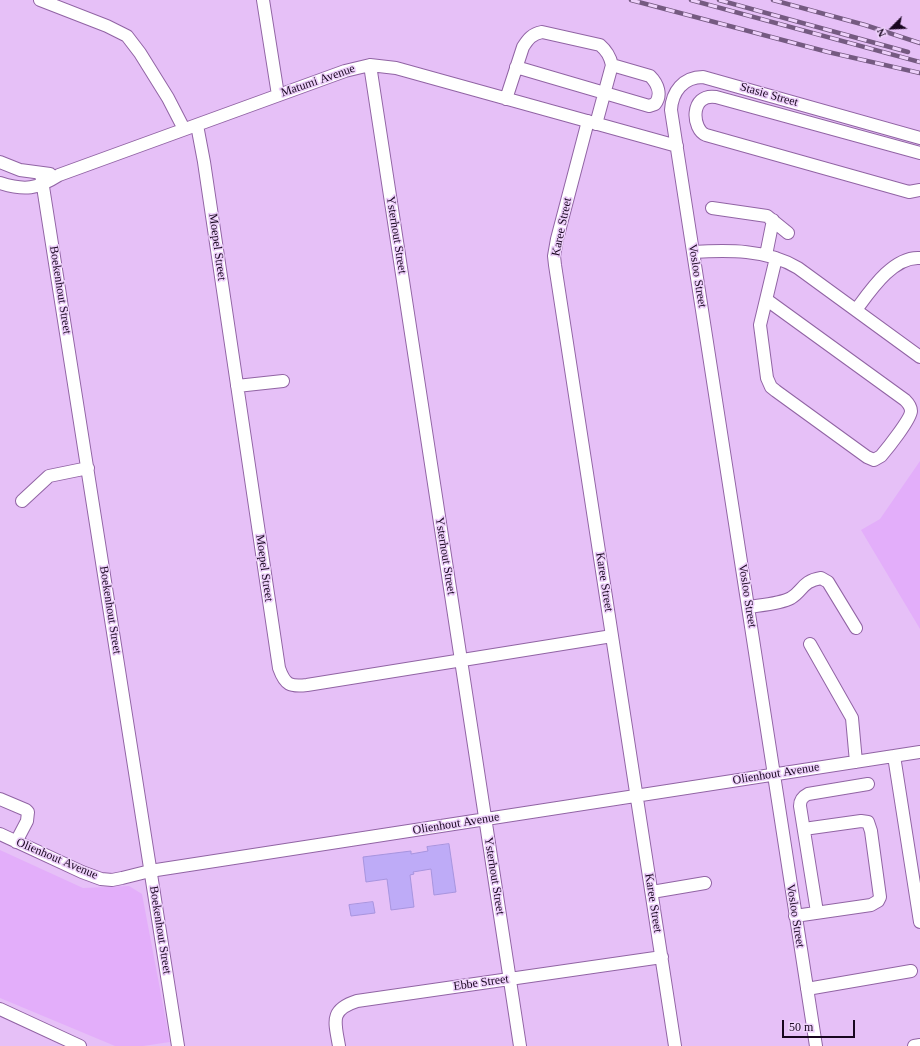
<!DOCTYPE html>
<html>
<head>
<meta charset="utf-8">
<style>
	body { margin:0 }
	#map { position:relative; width:920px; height:1046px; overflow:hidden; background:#e6c0f7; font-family:"Times New Roman",serif }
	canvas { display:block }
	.north { position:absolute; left:872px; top:8px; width:40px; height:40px; -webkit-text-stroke:3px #eed1fb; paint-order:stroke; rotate:246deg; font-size:11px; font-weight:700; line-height:16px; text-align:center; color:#18061f }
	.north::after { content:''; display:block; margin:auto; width:14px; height:18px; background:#18061f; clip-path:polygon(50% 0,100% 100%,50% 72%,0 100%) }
	.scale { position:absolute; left:782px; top:1020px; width:73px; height:18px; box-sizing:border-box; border:2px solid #18061f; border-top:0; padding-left:5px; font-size:12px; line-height:14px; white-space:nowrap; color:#18061f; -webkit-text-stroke:3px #eed1fb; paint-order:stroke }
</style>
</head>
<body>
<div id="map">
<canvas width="920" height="1046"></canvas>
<div class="north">N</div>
<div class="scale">50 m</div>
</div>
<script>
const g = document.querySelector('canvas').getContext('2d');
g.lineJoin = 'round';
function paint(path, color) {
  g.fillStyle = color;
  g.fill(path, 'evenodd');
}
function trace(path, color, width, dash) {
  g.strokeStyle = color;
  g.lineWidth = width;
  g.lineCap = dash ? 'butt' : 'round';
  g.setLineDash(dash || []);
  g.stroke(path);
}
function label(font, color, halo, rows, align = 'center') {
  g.font = font + ' "Times New Roman",serif';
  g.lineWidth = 3;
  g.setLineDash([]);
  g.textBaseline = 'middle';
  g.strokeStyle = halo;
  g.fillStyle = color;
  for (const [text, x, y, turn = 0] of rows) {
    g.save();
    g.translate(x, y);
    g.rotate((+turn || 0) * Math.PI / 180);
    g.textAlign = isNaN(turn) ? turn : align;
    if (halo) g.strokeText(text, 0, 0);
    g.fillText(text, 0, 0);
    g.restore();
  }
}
paint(new Path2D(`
	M920,461V629L861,530L880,519Z
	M0,850L83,888L129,886L142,894L170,1042L143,1046H115L0,998Z`), '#e3aefa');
const building = new Path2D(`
	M449,844L456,892L434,895L431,869L413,872L414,874L410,875L414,907L391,910L387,879L366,882L363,857L411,851V854L428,851L427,847Z
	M373,902L375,913L351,916L349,905Z`);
paint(building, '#beabf7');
trace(building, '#a794de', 1);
const minor = new Path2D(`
	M40,0L107,26L127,36L140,53L168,98L184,129
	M263,0L278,95
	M370,65L520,1046
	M516,67L649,106L655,104C662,95 658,84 650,76L612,65
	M506,99L523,47C528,39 532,34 542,32L600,45C607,51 610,56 612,65L596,124
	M588,121L557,239L554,256L555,265L675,1046
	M197,125L204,162L279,668C285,685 290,687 307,685L612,636
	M920,153L716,97C689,93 692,130 706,135L909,192L920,190
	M0,162L20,170L50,174
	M41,174L178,1046
	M0,183C25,191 37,189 59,175L345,71L370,65L396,68L677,146
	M712,208L767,216L788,233
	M693,252C727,250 767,249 798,268L920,357
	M766,255L773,220
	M767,300L905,400C908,403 911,407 911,411C911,419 887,449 881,456L874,460L867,457L776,391L771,387L767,378L760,325L776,258
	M856,310C870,291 893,256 920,258
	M237,386L283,381
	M22,501L49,476L88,468
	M748,607C761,605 780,604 791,598C803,591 802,581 821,578L828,582L856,628
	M810,644L852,718L856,762
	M894,756L920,922
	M0,799L26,810L28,812L27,821L16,842
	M0,834L82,872L101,879L112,880L122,878L150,871L920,752
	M652,892L705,883
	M817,912L800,806C800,800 802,797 808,794L868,784
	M795,916L871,905L878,901L880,897L871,831L868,822L861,821L804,829
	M807,989L911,971
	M0,1009L80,1046
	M339,1046C335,1022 329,1010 357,1001L662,957
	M816,1046L671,110C672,92 683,77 703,77L920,138
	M914,1046L920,1045`);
trace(minor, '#9164a4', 14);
trace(minor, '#fff', 12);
const rail = new Path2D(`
	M631,0L828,52L920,73
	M691,0L920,62
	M719,0L908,52
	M773,0L865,25L920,43`);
trace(rail, '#755a81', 4.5);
trace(rail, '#eed1fb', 3, [9]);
label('12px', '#18061f', '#eed1fb', [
	["Matumi Avenue",318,81,-19],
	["Stasie Street",769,95,16],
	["Karee Street",562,227,-78],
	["Ysterhout Street",396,235,81],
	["Moepel Street",217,247,82],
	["Vosloo Street",697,276,81],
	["Boekenhout Street",60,290,81],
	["Ysterhout Street",445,556,81],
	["Moepel Street",264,568,82],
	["Karee Street",604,582,81],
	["Vosloo Street",747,596,81],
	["Boekenhout Street",110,610,81],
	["Olienhout Avenue",776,774,-9],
	["Olienhout Avenue",456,824,-9],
	["Olienhout Avenue",57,859,23],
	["Ysterhout Street",494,876,81],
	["Karee Street",653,903,81],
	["Vosloo Street",795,916,81],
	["Boekenhout Street",160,930,81],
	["Ebbe Street",481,983,-8]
]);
</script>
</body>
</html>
